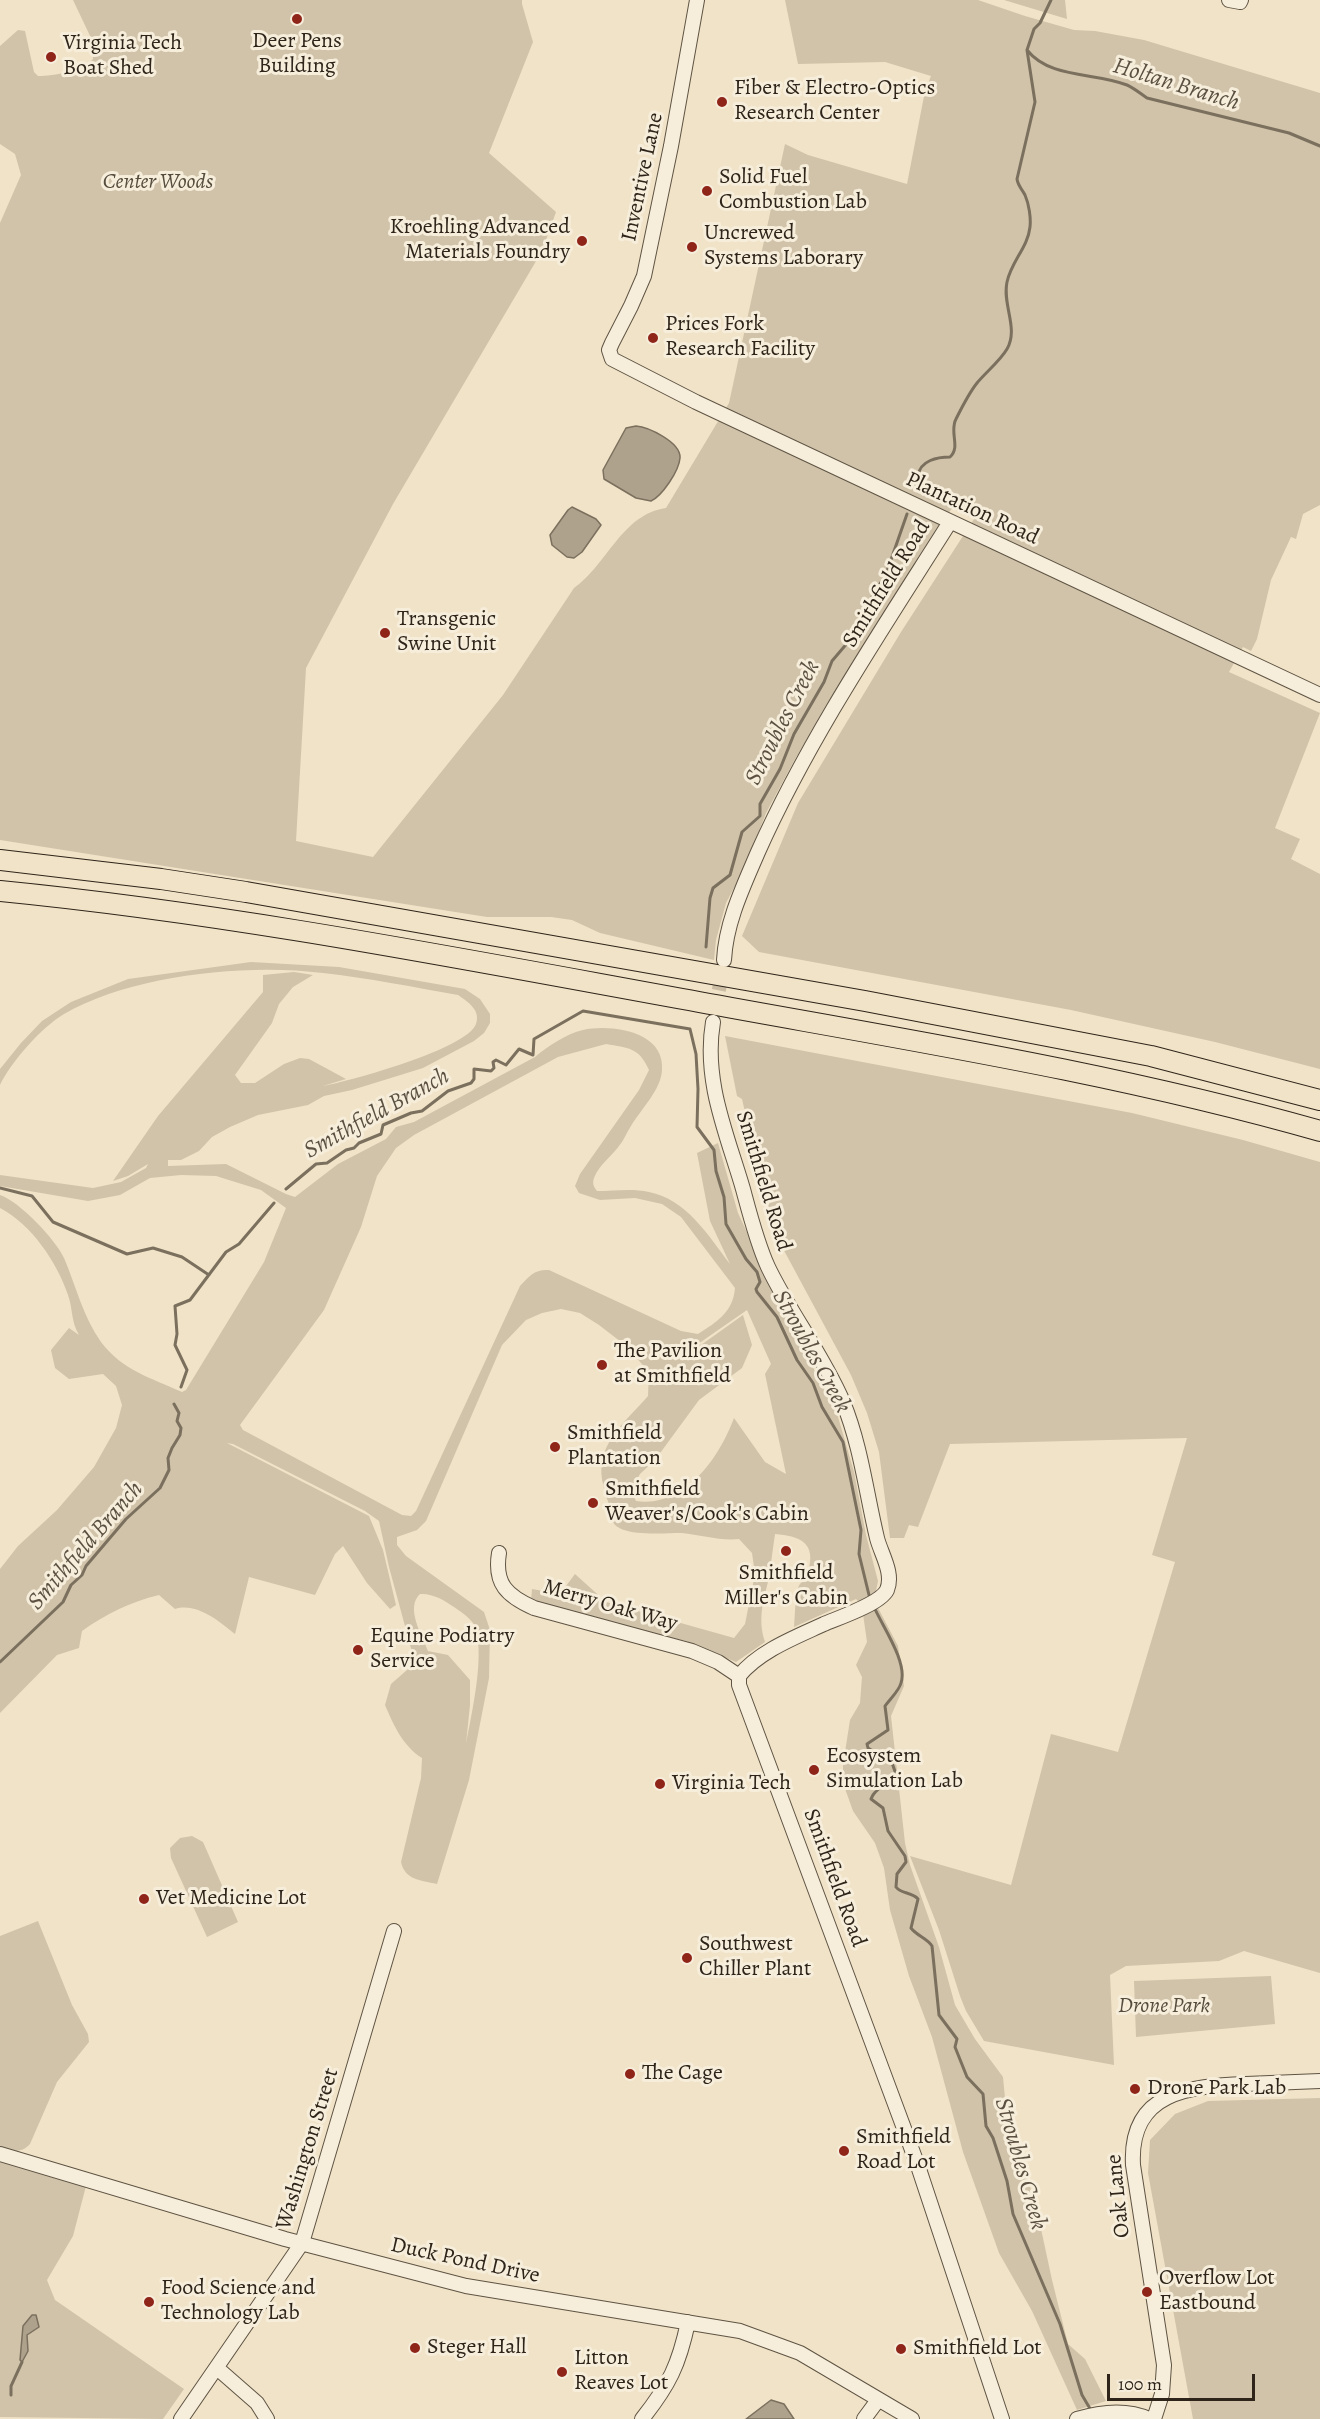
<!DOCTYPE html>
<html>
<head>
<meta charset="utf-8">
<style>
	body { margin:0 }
	#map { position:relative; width:1320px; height:2419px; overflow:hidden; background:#f1e3c7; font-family:Alegreya,serif }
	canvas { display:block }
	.scale { position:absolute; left:1107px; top:2374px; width:148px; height:27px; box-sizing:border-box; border:3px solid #2e2419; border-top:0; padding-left:8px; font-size:18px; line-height:21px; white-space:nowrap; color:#2e2419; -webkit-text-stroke:4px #f6eddb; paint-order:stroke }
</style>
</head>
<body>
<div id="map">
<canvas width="1320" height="2419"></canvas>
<div class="scale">100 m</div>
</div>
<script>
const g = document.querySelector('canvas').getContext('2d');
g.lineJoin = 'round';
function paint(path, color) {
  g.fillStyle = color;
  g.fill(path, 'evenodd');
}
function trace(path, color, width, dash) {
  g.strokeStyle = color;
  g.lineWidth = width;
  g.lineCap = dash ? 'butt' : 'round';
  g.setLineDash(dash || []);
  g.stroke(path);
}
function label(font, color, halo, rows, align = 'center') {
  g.font = font + ' Alegreya,serif';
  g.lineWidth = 6;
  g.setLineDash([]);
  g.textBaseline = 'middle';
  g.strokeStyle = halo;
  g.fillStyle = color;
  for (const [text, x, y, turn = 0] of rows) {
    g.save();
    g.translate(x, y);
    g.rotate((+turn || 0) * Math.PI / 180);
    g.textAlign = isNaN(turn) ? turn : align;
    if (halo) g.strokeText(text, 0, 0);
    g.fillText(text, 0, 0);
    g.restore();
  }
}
paint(new Path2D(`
	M73,0H522V4L533,42L489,153L556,212L542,251L393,504L306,668L296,841L373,857L503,695L574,588C607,565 622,514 666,508L729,403L785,144L808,155L907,184L925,91L931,76L885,62L798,64L785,0H978L1025,16L1074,30L1095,31L1144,40L1320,93V505L1303,514L1296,539L1291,537L1271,580L1257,639L1251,651L1243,647L1229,672L1320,713L1275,828L1300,839L1291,859L1320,874V1069L1215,1042L1071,1010L759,952L742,936L798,803L901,632L974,519L952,508L857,656L794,761L766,813L746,865L726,903L716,940L714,960L600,933L572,920L551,917H487L0,840V223L21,175L15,154L0,144V46L18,30L25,31L34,72L38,76C54,76 83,71 93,59L92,40Z
	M1004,0H1065L1067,19Z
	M251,962L339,967L465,989L480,999L490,1014V1023L484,1033L474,1041L423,1068L352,1090L324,1096L308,1105L258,1115L230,1127L212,1137L199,1151L181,1160H168V1166L226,1164L286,1194L295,1197L338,1164L386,1139L396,1127L414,1122L535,1057C548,1046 566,1034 583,1030C611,1024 665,1031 662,1070C661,1090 641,1109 631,1126C627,1132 624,1140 619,1146C611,1157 599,1165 594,1178C592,1184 594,1187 597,1191C614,1191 632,1188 649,1192C686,1199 708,1235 730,1264L710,1221L697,1153L718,1143L738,1213L790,1325L836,1410L854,1472L866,1535L878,1581L876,1591L859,1602L856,1599L794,1627C795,1615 795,1600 798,1588C800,1582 806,1578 808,1572C817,1542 799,1536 775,1534C773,1548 771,1563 769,1577C764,1600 757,1618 765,1642L736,1662L686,1641L637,1630L531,1601L532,1589L560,1594L575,1574L606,1602L734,1638L745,1624L755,1574L752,1553L739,1539C721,1541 700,1535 682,1533C667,1532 603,1541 612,1510C608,1503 606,1496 604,1488C592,1446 624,1424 648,1396L649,1372L625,1345L599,1325L580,1313L561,1309L542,1313L526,1320L502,1345L426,1521L417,1530L397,1537V1545L406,1556L484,1612L490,1630L489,1678L469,1780L437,1884C420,1880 405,1880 401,1862L421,1778L422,1758C403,1746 394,1726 385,1705L391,1684L415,1663L389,1567L379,1521L365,1511L233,1444L227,1443L369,1516L383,1550L396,1605L390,1609L367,1583L343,1546L335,1554L315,1595L249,1577L235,1634C219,1621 196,1602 175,1609L159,1595C130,1602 106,1614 82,1631L79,1648L57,1655L0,1713V1569L18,1546L57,1510L94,1467L116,1428L122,1405L116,1386L103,1374L69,1379L55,1368L51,1350L69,1328L79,1335C71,1322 73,1309 68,1295C57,1262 31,1224 0,1208V1195C19,1201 56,1240 64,1258C76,1286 83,1317 101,1342C122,1370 151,1378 182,1392L186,1390L264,1262L286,1208L261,1190L216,1176L181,1175L150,1178L120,1195L88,1201L0,1186V1175L93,1188L121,1182L146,1168L148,1164L128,1176L113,1181L158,1116L263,992V975L294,972L313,975L293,987L279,1004L272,1023L235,1075L241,1083H255L284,1064L300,1058L309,1059L346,1079L323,1086C350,1081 467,1049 476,1024C481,1010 468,1002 458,995C413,987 368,978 323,973C246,963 131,975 64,1014C42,1027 11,1062 0,1085V1069L21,1043L42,1021L71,1002L128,979ZM606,1044C628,1048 639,1047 649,1070L639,1090L580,1174L575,1186L579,1193L600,1200L635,1198L662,1204L681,1217L735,1288C733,1312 717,1322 698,1334L681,1331L549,1270C535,1269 529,1276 520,1286L416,1511L411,1516L402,1515L243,1430L240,1425L324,1310L361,1227L377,1176L396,1148L414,1135L558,1057ZM747,1310L771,1364L765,1374L786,1474L765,1462L734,1418C719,1458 685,1508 636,1501L631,1490L640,1474L655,1460L699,1400L742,1368L752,1345L743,1315L701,1345L698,1344ZM420,1594C432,1593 444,1600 454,1607C461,1612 474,1620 476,1629C484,1661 472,1711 466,1744L470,1705V1680L448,1655L428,1651C422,1635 405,1608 420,1594Z
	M725,1036L1132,1113L1243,1140L1320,1162V1973L1244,1951L1219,1961L1126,1966L1110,1975L1114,2065L984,2041L966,2011L960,1996L939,1930L910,1856L1011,1885L1051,1734L1118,1752L1175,1562L1152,1555L1187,1438L950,1444L918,1527L909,1525L904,1538H890L879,1452L867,1413L851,1375L780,1243L741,1119L745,1112L742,1099L737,1096Z
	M877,1606L898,1646L904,1686L891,1716L905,1843L910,1865L939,1947L955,2005L975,2039L1003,2077L1007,2120L1035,2201L1052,2280L1068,2344L1085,2359L1106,2401L1077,2410L1032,2311L999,2253L963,2152L932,2037L909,1976L890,1910L884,1868L875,1843L853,1811L843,1783V1765L850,1720L860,1703L862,1677L856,1665L867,1642L863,1614Z
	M192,1836L203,1842L238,1922L207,1937L171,1858L170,1848L180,1838Z
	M38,1921L72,2005L88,2034L89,2042L57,2082L30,2144C21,2154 11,2151 0,2148V1936Z
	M1271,1976L1275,2024L1136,2037L1134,1981Z
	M1320,2098V2419H1193L1148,2173L1150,2140L1175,2114L1208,2101Z
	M0,2161L86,2186L73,2236L47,2280L55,2300L184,2389L163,2419L0,2417Z`), '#d0c3a9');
const water = new Path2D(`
	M636,426C648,427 681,442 680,458C679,471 662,496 651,501L636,498L604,479L603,470L626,428Z
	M572,507L596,519L601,525L582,552L574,558L567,557L552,545L550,535L568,510Z
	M32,2315H36L39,2327L27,2335L28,2351L22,2362L20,2360L23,2326Z
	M771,2400L784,2404L794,2419H746Z`);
paint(water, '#afa28c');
trace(water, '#7b705e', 1.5);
trace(new Path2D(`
	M1027,50C1050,79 1095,72 1127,85C1134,88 1141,94 1147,98L1289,133L1320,146
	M918,491C919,486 918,481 918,476C920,460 938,457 950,457C961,447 949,432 956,419C962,407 969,393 977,383C986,372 1000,361 1007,349C1019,328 1002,305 1007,282C1011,262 1028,247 1030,227C1031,218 1029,204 1025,195C1022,189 1018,186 1017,179L1035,102L1027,50L1034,29L1040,23L1051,0
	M706,947L710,898L713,888L730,875L742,832L760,816V804L780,769L794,734L824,682L832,661L866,621L872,597L886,574L907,514
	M0,1188L32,1196L53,1222L127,1254L153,1248L182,1257L209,1275
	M286,1189L316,1164L327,1163L346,1150L354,1148L359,1143L381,1134L383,1125L411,1113L422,1111L448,1091L471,1083L474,1079V1069L491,1071L494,1068L493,1062L496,1060L506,1065L519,1049L533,1055L534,1039L583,1011L690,1029L696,1054L698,1089L697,1127L714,1150L716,1171L724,1197L726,1224L746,1259L757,1272L760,1282L756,1289L757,1292L777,1317L797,1360L813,1383L822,1407L843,1442L861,1530L859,1554L869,1595
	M181,1387L187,1370L175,1345L177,1334L175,1306L190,1300L226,1252L239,1244L274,1203
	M875,1609C883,1627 908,1663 901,1683C899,1691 890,1699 885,1706L888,1730L867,1744L868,1748L892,1763L896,1774C889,1782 874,1789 871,1799L883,1808L888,1831L905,1856L906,1862L897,1874L896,1887C901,1894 912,1892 918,1899L911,1928C917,1936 927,1938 932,1946L939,2015L957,2039L955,2047L967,2077L983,2094L986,2126L993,2138L1007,2181L1013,2214L1060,2324L1082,2395L1092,2412
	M0,1662L63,1602L71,1585L82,1575L86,1566L126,1519L160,1488L169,1470L168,1458L172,1448L180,1435L181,1428L177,1421L179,1413L174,1404
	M11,2395V2386L22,2362`), '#7b705e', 3);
trace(new Path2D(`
	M715,1011L723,968`), '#cabda4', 14, [14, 7]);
const minor = new Path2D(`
	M697,0L671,146L644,276L631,306L612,343L609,350L612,359L696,402L1320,695
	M1229,0L1240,2L1241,0
	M724,960C726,922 743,887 758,852C809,738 883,628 950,522
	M713,1022C703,1081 727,1134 743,1189C750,1215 757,1243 768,1267C790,1313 823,1355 843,1402C861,1446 866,1492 877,1538C881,1554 894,1573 887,1590C880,1604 838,1618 824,1624C796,1637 759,1651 739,1676V1685L918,2166L1002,2419
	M499,1553C494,1584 507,1596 534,1608L692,1651L718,1662L739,1676
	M0,2154L285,2239L466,2286L740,2331L800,2353L912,2419
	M217,2368L257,2403L267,2419
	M181,2419L302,2243L394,1931
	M642,2419C669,2385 679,2365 688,2322
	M864,2419L878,2400
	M1077,2419C1100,2412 1127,2409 1149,2419
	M1154,2419L1162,2394L1164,2365L1133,2165C1129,2091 1190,2086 1246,2084C1271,2083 1295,2082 1320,2081`);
const highway = new Path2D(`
	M0,860L161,879L246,892L865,1001L1151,1056L1320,1100
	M0,891C235,914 467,960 699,1002C907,1040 1117,1073 1320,1131`);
trace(minor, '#5f5444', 16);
trace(highway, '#2e2419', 22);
trace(minor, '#f6eddb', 14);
trace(highway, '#f1e3c7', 20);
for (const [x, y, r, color] of [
	[297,19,6,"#8f2418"],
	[51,57,6,"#8f2418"],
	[722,102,6,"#8f2418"],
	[707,191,6,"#8f2418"],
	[582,241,6,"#8f2418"],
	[692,247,6,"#8f2418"],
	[653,338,6,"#8f2418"],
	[385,633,6,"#8f2418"],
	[602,1365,6,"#8f2418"],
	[555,1447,6,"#8f2418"],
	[593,1503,6,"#8f2418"],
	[786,1551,6,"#8f2418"],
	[358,1650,6,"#8f2418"],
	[814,1770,6,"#8f2418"],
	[660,1784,6,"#8f2418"],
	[144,1899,6,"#8f2418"],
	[687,1958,6,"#8f2418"],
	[630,2074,6,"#8f2418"],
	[1135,2089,6,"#8f2418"],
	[844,2151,6,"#8f2418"],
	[1147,2292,6,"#8f2418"],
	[149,2302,6,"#8f2418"],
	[415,2348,6,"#8f2418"],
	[901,2349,6,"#8f2418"],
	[562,2372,6,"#8f2418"]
]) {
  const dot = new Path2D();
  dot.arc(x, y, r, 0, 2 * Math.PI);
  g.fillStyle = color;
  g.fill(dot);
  trace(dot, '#f6eddb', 2);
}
label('22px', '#2e2419', '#f6eddb', [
	["Deer Pens",297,42,"center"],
	["Building",297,67,"center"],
	["Virginia Tech",63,44],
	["Boat Shed",63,69],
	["Fiber & Electro-Optics",734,89],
	["Research Center",734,114],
	["Solid Fuel",719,178],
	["Combustion Lab",719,203],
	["Kroehling Advanced",570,228,"right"],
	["Materials Foundry",570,253,"right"],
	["Uncrewed",704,234],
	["Systems Laborary",704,259],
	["Prices Fork",665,325],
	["Research Facility",665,350],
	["Transgenic",397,620],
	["Swine Unit",397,645],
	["The Pavilion",614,1352],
	["at Smithfield",614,1377],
	["Smithfield",567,1434],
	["Plantation",567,1459],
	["Smithfield",605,1490],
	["Weaver's/Cook's Cabin",605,1515],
	["Smithfield",786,1574,"center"],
	["Miller's Cabin",786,1599,"center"],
	["Equine Podiatry",370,1637],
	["Service",370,1662],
	["Ecosystem",826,1757],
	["Simulation Lab",826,1782],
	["Virginia Tech",672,1784],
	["Vet Medicine Lot",156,1899],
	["Southwest",699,1945],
	["Chiller Plant",699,1970],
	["The Cage",642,2074],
	["Drone Park Lab",1147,2089],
	["Smithfield",856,2138],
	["Road Lot",856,2163],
	["Overflow Lot",1159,2279],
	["Eastbound",1159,2304],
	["Food Science and",161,2289],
	["Technology Lab",161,2314],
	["Steger Hall",427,2348],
	["Smithfield Lot",913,2349],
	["Litton",574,2359],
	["Reaves Lot",574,2384]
], 'left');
label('22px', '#2e2419', '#f6eddb', [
	["Inventive Lane",643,177,-78],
	["Plantation Road",972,509,25],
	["Smithfield Road",887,584,-58],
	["Smithfield Road",763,1181,73],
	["Merry Oak Way",610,1606,16],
	["Smithfield Road",834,1878,70],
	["Washington Street",308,2149,-73],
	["Oak Lane",1119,2196,-96],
	["Duck Pond Drive",465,2261,12]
]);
label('italic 22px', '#564c3d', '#f6eddb', [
	["Center Woods",158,183],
	["Drone Park",1164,2007]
]);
label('italic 24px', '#5b5041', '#f6eddb', [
	["Holtan Branch",1176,85,17],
	["Stroubles Creek",783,723,-63],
	["Smithfield Branch",377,1114,-29],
	["Stroubles Creek",811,1352,61],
	["Smithfield Branch",86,1546,-49],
	["Stroubles Creek",1020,2164,74]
]);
</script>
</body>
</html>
